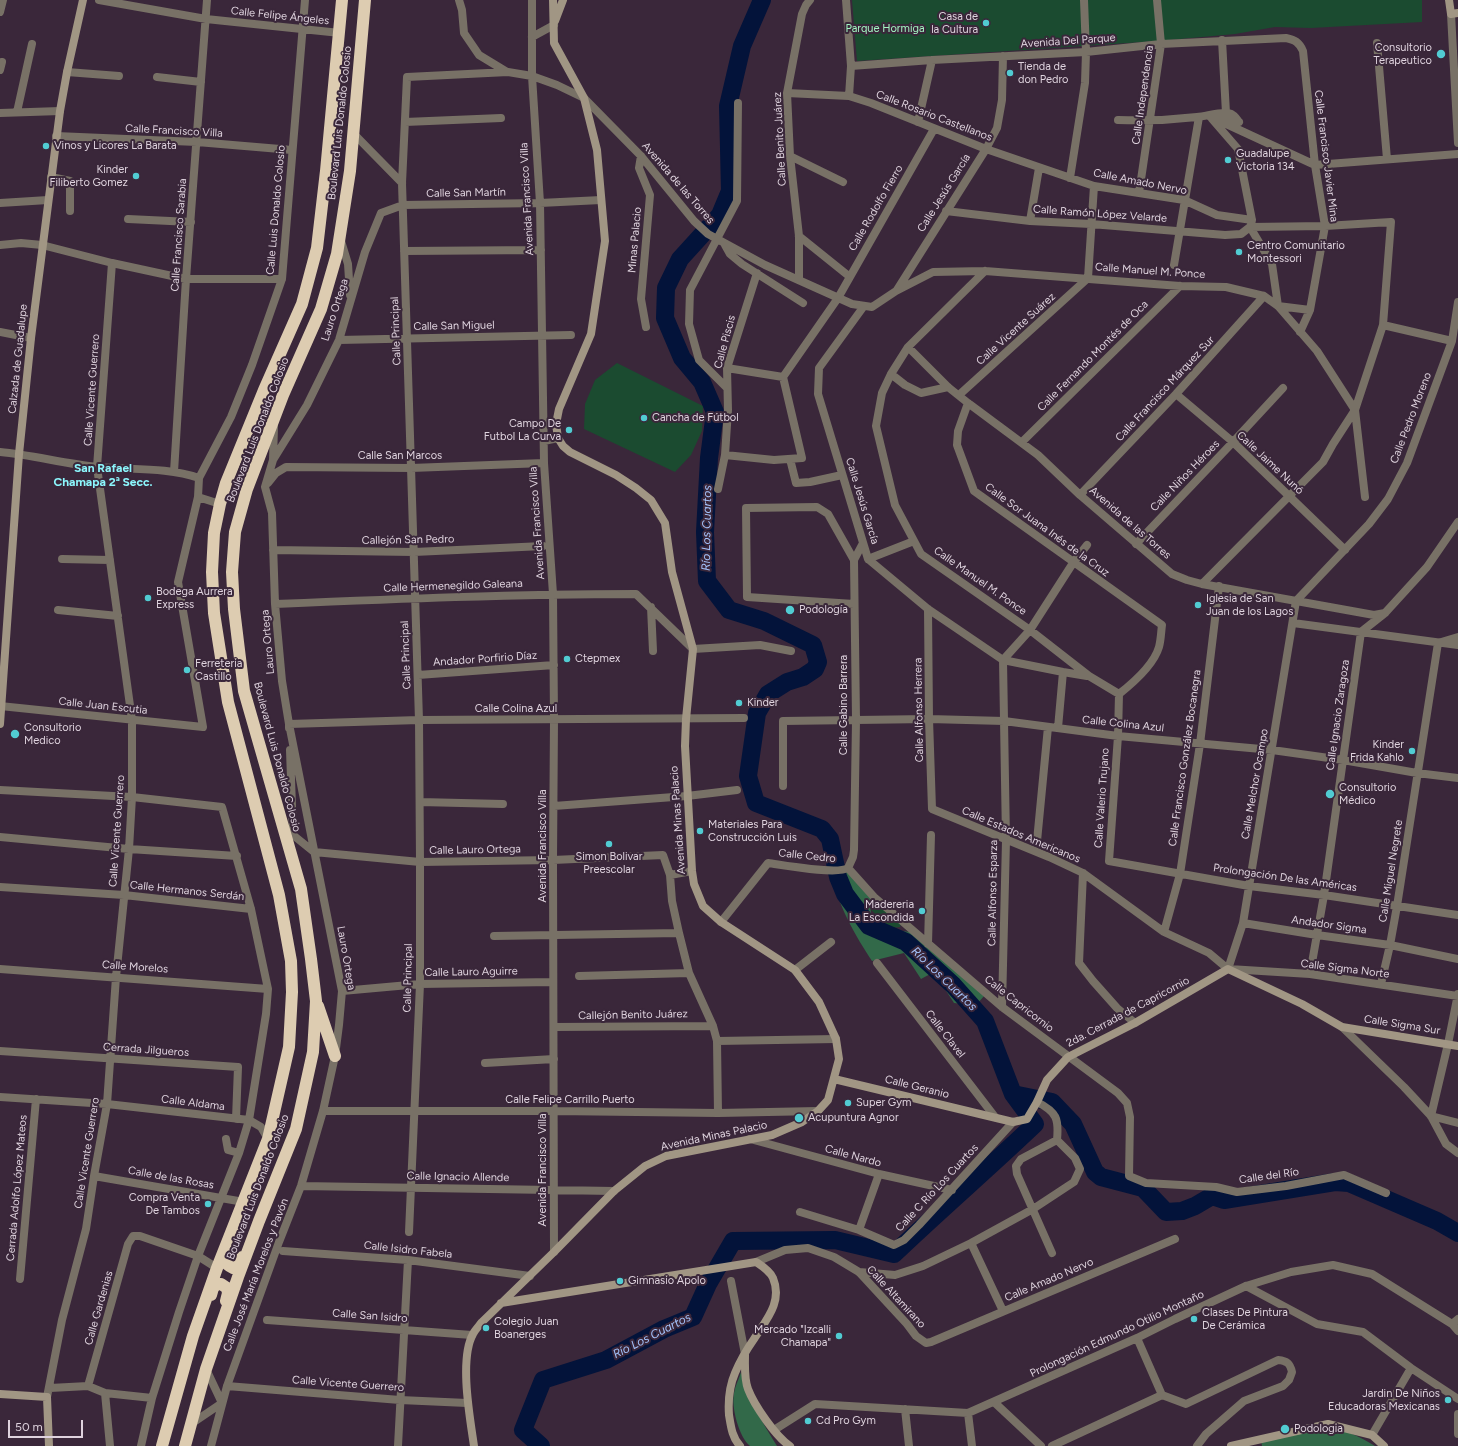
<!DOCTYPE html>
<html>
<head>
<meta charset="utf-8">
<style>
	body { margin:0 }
	#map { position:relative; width:1458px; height:1446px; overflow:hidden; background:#3a273a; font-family:Figtree,sans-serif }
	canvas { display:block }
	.scale { position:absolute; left:8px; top:1420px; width:75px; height:18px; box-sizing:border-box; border:2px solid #dfd3de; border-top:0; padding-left:5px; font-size:12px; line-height:14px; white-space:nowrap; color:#dfd3de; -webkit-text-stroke:3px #3a273a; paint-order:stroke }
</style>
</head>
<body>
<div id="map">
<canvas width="1458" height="1446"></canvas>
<div class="scale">50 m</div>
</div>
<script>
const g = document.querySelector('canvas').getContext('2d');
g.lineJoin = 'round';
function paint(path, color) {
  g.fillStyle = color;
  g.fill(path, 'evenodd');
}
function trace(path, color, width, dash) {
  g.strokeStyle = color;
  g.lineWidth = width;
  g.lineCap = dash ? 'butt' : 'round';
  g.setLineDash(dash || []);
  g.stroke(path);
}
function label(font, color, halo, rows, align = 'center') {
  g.font = font + ' Figtree,sans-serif';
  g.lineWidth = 4;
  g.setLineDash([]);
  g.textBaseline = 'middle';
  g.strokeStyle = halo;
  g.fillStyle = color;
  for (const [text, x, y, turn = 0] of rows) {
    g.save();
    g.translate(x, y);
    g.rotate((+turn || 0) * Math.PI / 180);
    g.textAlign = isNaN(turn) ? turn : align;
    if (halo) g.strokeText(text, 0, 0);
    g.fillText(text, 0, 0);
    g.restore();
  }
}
paint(new Path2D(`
	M852,0H1422V22L1311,28L1275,27L1235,34L1158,41L857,61Z
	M617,363L703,406L702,431L691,455L675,472L584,429L585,404L595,380Z
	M879,903L901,923L900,927L891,928L871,910Z`), '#1b4b30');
paint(new Path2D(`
	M848,870L872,897L870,905L871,913L874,921L880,926L886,929L910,932L985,995L969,1013L962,1004L954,1003L934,972L921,979L904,953L872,961C857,938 835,902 833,873Z
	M741,1372C749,1400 762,1422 777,1446H750C739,1437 731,1407 734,1393C735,1386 739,1379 741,1372Z
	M1326,1426C1343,1429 1361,1437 1375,1446H1262L1261,1440Z`), '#326949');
trace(new Path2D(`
	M1013,1094L1052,1102L1073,1124L1095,1172L1101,1177L1143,1188L1166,1212L1182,1211L1195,1206L1212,1196L1224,1200L1335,1182L1349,1183L1437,1221L1458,1233
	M541,1446L523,1430L543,1380L606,1360L664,1329L693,1317L708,1284L733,1241L835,1240L894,1254C940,1210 989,1168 1035,1124L1013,1094L985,1021L953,985L906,942L869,926L845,894L838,877L830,839L822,829L756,803L748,776L757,713L768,694L787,682L803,677L815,669L818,662L813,645L764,621L729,610L707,581L705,532L709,458L715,412L702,382L682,358L665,318L666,288L680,259L720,215L730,191L728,106L742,46L762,0`), '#03133a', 18);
trace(new Path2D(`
	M99,0L206,19L340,33
	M459,0L462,10L464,33L479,55L507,72
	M532,0V76L540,203L544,463L553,594L554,720L553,860L554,1252
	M846,0L851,66L849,96
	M0,12L3,0
	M1451,14L1458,143
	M532,37L554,25
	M1222,40L1226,113
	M1377,43L1387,159
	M851,66L932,60L1086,52L1161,44L1286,38C1295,40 1299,42 1303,51L1315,165L1325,226L1310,310L1300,332
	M0,70L2,62
	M67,72L119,76
	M157,77L201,82
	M787,93L849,96L871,103L986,149L1094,186L1184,200L1217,215L1252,220
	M17,112L32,44
	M0,113L60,111
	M1209,116L1315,165L1458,154
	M1212,119L1238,149L1252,220L1251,224
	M1224,119L1239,122
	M1118,120C1145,121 1171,120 1197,117C1207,116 1218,112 1228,113C1234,114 1236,118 1239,122
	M405,122L501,118
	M918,122L932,60
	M353,133L402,183
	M56,136L197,142L292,150
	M641,156L639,168L650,195L641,299L646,327
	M790,156L843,182
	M51,177L70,181V211
	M1070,178L1085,83L1086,52L1084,0
	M1139,193L1161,44L1157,0
	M0,203L48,200
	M946,211L1030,221L1091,224L1225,235L1241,234L1250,227
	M128,219L191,222
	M1030,221L1039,168
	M1250,227L1272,264L1278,306
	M799,236L850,277
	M341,241L348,264L350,295
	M0,245L21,243L42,245L112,263L186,279H282
	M725,245L730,254L742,264L803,303
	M404,251L541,250
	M1174,265L1199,117
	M985,271L908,347L891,374L882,393L876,426L895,505L921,554L1030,630L1089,676L1119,694
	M799,280V236L790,156L787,93L802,14L806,5L810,0
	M897,290L986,149L997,128L1002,100L1003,56
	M864,306L819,368L818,394L868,559L928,609L1003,660L1063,672L1087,676
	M1278,306L1317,351L1355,410L1365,497
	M1383,325L1452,341
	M0,332L31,338
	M339,340L571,335
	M908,347L948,387L968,403L1038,455L1080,495L1172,574L1187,580L1202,584L1374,615L1385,613
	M727,368L783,377
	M891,374L905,385L921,393L948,387
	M727,388L699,360L689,324L690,290L737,201L738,103
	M1176,394L1233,442L1345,550
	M959,395L1088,278L1094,186
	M968,403L958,431L957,445L974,491L1162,625C1161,632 1161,640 1159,647C1154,664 1133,683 1119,694L1118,736L1109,861L1249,886L1324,895L1458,915
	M544,441L558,438
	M1022,442L1180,286
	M0,452C33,455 65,464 98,467C131,470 167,467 199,478L198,497L220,504
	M725,455L774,460L802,458L783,377L838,298L934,129
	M790,459L796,483L810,482L842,475
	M273,460L274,427
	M174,472L186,279L207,0
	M199,478L231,417L252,365L282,279L305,0
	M268,483L276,473L286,467L411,468L544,463
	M718,489L725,455L728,410L727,368L757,273
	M1080,495L1176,394L1264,296
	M1136,544L1233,442L1283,388
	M273,550L414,552L543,546
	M62,559L110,560
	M868,559L914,541
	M854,560L828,514L817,507L746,508L747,597L854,604
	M1202,584L1323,462L1333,444L1355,410L1383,325L1391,222L1325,226L1250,227
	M275,604C395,599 515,594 636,594L693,649L760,645L791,651
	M651,607L653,651
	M928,609L929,719L932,809L1049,857L1083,873L1164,932L1209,953L1228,969
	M58,610L118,616
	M1293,623L1458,645
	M418,675L554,665
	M0,706L203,727L178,582L198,497
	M289,728V724L419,720L744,718
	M1058,728L1063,672
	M290,750L293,835L314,852L420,862L553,860L663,855L670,875
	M783,786V721L929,719L1004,721L1118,736L1272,750L1343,760L1417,773L1458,778
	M0,790L132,797L222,807L251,909L268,989L266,1014L249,1120L239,1153L198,1256L179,1312L152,1398L141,1446
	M420,802L503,804
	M554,806L687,796L737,790
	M0,837L129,849L237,856
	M1037,841L1048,727
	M848,868L874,897L1002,1007L1118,1093L1127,1103L1130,1117L1129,1176L1146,1183L1216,1187L1237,1192L1286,1186L1344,1175L1386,1193
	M848,868L853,857L854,850L856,720L854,560L863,543
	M692,871L670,875L672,901L679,933L689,973L713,1026L717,1041L718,1113
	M1083,873L1079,963L1093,981L1117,1008L1135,1023
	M0,887L124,895L251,909
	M721,922L768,863C783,865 837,875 848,868
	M1243,923L1317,935L1390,945L1458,959
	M1164,932L1180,874L1200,744L1219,586
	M494,936L679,933
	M928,944L931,835
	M877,963L995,1117
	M0,969L268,989
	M1228,969L1243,923L1296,601L1369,524L1388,499L1407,463L1452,341L1458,302
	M1229,969L1310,974L1458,996
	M795,970L831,942
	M1310,974L1324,895L1361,632L1385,613L1427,567L1458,522
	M579,976L689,973
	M1381,984L1390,945L1397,906L1438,643L1458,637
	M342,991L420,984L553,982
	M1002,1007L1006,840L1003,660L1030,630L1073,563L1087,545
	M554,1027L713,1026
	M1342,1027L1404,1087L1431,1116L1446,1144L1458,1153
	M717,1041L836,1039
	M0,1051L238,1067L236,1119
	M485,1063L554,1059
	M0,1097L107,1104L249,1120L261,1127L268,1139
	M1037,1102C1057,1112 1059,1119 1057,1140
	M323,1111H555L718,1113L818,1111
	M1431,1116L1448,1044L1458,994
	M1431,1116L1458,1123
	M226,1139L228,1150L239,1153
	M750,1139L879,1174L952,1190
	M94,1176L244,1202
	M301,1186L614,1191
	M800,1212L859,1230L894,1245L904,1240L919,1225L1013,1122
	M859,1230L879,1174
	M409,1232L420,984V862L419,720L402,183L407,77L508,72L532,76L557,85L584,98L641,156L694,221L708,234L765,265L852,304L872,307L896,291L933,272L985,271L1180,286L1226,287L1264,296L1278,306L1310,310
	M971,1243L1003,1311
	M283,1251L408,1260L530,1276
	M1052,1253L1017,1174L1016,1166L1021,1159L1057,1140
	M756,1262L785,1250L808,1248L834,1257L859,1272L907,1324L916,1336L926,1343L931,1342L1175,1239
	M859,1272L895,1275L923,1266L971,1243L1033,1209L1074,1182L1080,1169L1075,1158L1057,1140
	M20,1279L36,1099
	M731,1281L745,1354
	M1246,1286L1317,1324L1363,1332L1411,1368L1458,1399
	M267,1320L472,1335
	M1452,1324L1458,1319
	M1137,1338L1162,1395
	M88,1386L128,1244L133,1236H140L198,1256L217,1268
	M227,1386L400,1400L467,1403
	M50,1388L88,1386L105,1393L152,1398
	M105,1393L110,1446
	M47,1397L62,1320L86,1229L94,1176L107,1104L116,977L129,849L132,797V720L97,467L112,263
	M994,1402L1041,1446
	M905,1409L909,1446
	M968,1413L972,1446
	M1458,1414V1434
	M191,1424L222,1403L206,1369
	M774,1430L815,1404L968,1413L1137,1338L1175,1319L1246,1286L1291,1272L1333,1265L1372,1274L1452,1324L1458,1331
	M1372,1435L1411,1368
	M211,1446L227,1386L279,1242L301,1186L323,1111L335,1056L339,1025L342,991L289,724L282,681L275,604L272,513L265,487L273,460L307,405L339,340L365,252L381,213L403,205L540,203L601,200
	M398,1446L408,1260
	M1052,1446L1162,1395L1186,1404L1278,1360C1287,1361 1290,1363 1292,1372L1289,1380L1283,1386L1244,1401L1206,1434L1197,1446`), '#787166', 8);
trace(new Path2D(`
	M1449,0L1451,14L1458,13
	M555,21L563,0
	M0,724L19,454L31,338L60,111L67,72L83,0
	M834,1079L1013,1122L1027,1119L1037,1102L1047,1080L1068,1057L1135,1023L1228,969L1302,1004L1342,1027L1458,1046
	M501,1303L756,1262C762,1266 770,1271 773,1278C783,1302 766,1320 754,1339C747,1349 740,1361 735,1373C729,1387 728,1401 729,1415C731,1427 732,1437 740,1446
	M745,1355C745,1365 744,1379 748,1389C754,1405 776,1437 790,1446
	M0,1394L47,1397L49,1446
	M474,1446C470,1418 459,1359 473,1334C475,1330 479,1326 482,1322L554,1252L614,1191L645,1166L666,1156L772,1135L802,1122L818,1111L828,1100L839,1059L836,1039L819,1002L795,970L721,922L703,906L694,884L692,871L685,746L686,719L693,649L672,572L665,523L651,500L636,488L616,475L570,452L563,446L558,438L556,424L559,409L591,334L605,241L597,150L584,98L554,43L553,0
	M1231,1446L1328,1424L1372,1435L1384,1446`), '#a19684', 8);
trace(new Path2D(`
	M318,1006L335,1056
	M227,1251C224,1260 224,1264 233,1268L238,1266L242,1257
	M211,1295L213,1288L217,1284H221L227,1288L228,1293L226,1301
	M162,1446L193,1336L217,1268L268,1139L289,1047L292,992L291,961L279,895L228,702L214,613L212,572L214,533L220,504L226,483L264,390L302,304L317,248L326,171L342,0
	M185,1446L206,1369L238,1277L259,1221L296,1129L313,1052L316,1001L311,959L301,889L244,691L234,609L232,572L235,532L247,489L283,395L321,309L337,254L350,171L365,0`), '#ddccb1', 12);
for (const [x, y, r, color] of [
	[986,23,4,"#51ccd2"],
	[1441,54,5,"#51ccd2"],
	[1010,73,4,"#51ccd2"],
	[46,146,4,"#51ccd2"],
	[1228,160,4,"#51ccd2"],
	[136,176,4,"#51ccd2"],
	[1239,252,4,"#51ccd2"],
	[644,418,4,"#51ccd2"],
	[569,430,4,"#51ccd2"],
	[148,598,4,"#51ccd2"],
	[1198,605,4,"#51ccd2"],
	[790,610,5,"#51ccd2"],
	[567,659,4,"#51ccd2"],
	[187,670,4,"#51ccd2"],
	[739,703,4,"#51ccd2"],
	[15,734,5,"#51ccd2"],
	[1412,751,4,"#51ccd2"],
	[1330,794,5,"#51ccd2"],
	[700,831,4,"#51ccd2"],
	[609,844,4,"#51ccd2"],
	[922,911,4,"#51ccd2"],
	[848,1103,4,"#51ccd2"],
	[799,1118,5,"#51ccd2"],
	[208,1204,4,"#51ccd2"],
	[620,1281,4,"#51ccd2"],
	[1194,1319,4,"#51ccd2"],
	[486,1328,4,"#51ccd2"],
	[839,1336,4,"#51ccd2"],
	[1448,1400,4,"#51ccd2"],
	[808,1421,4,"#51ccd2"],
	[1285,1429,5,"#51ccd2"]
]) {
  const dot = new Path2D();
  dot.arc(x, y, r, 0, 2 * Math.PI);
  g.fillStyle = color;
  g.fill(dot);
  trace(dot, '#3a273a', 1.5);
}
label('11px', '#dfd3de', '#3a273a', [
	["Calle Felipe Ángeles",280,16,6],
	["Avenida Del Parque",1068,41,-4],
	["Calle Independencia",1143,95,-82],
	["Calle Rosario Castellanos",934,116,21],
	["Boulevard Luis Donaldo Colosio",340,123,-84],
	["Calle Francisco Villa",174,131,3],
	["Calle Benito Juárez",780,139,-93],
	["Calle Francisco Javier Mina",1326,156,83],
	["Calle Amado Nervo",1140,182,11],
	["Avenida de las Torres",678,183,49],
	["Calle San Martín",466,193,-1],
	["Calle Jesús García",944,193,-58],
	["Avenida Francisco Villa",527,199,-93],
	["Calle Rodolfo Fierro",876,208,-60],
	["Calle Luis Donaldo Colosio",276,210,-85],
	["Calle Ramón López Velarde",1100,214,4],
	["Calle Francisco Sarabia",179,235,-86],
	["Minas Palacio",635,240,-85],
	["Calle Manuel M. Ponce",1150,271,4],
	["Lauro Ortega",335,310,-72],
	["Calle San Miguel",454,326,-1],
	["Calle Vicente Suárez",1016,329,-42],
	["Calle Principal",396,331,-92],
	["Calle Piscis",725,342,-75],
	["Calle Fernando Montés de Oca",1093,356,-45],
	["Calzada de Guadalupe",18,359,-84],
	["Calle Francisco Márquez Sur",1165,389,-47],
	["Calle Vicente Guerrero",92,390,-86],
	["Calle Pedro Moreno",1411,418,-69],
	["Boulevard Luis Donaldo Colosio",258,430,-69],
	["Calle San Marcos",400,456],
	["Calle Jaime Nunó",1270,463,43],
	["Calle Niños Héroes",1185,476,-46],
	["Calle Jesús García",862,501,73],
	["Avenida Francisco Villa",537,523,-94],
	["Avenida de las Torres",1130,523,41],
	["Calle Sor Juana Inés de la Cruz",1047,530,36],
	["Callejón San Pedro",408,540,-1],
	["Calle Manuel M. Ponce",980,581,35],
	["Calle Hermenegildo Galeana",453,586,-2],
	["Lauro Ortega",268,642,-95],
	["Calle Principal",406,655,-92],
	["Andador Porfirio Díaz",485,659,-4],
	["Calle Gabino Barrera",844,705,-90],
	["Calle Juan Escutia",103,706,6],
	["Calle Colina Azul",516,709],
	["Calle Alfonso Herrera",919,710,-91],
	["Calle Ignacio Zaragoza",1338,715,-82],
	["Calle Colina Azul",1123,724,6],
	["Boulevard Luis Donaldo Colosio",277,757,75],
	["Calle Francisco González Bocanegra",1185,758,-82],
	["Calle Melchor Ocampo",1255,784,-80],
	["Calle Valerio Trujano",1102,798,-86],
	["Avenida Minas Palacio",678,820,-94],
	["Calle Vicente Guerrero",117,831,-86],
	["Calle Estados Americanos",1021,835,23],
	["Avenida Francisco Villa",543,846,-90],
	["Calle Lauro Ortega",475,850,-1],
	["Calle Cedro",807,856,6],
	["Calle Miguel Negrete",1391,871,-81],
	["Prolongación De las Américas",1285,878,8],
	["Calle Hermanos Serdán",187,891,6],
	["Calle Alfonso Esparza",993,893,-89],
	["Andador Sigma",1329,925,8],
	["Lauro Ortega",346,958,80],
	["Calle Morelos",135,967,4],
	["Calle Sigma Norte",1345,969,7],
	["Calle Lauro Aguirre",471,972,-1],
	["Calle Principal",408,978,-89],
	["Calle Capricornio",1019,1004,38],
	["2da. Cerrada de Capricornio",1128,1012,-28],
	["Callejón Benito Juárez",633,1015,-1],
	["Calle Sigma Sur",1402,1025,9],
	["Calle Clavel",945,1034,52],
	["Cerrada Jilgueros",146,1050,4],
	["Calle Geranio",917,1087,14],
	["Calle Felipe Carrillo Puerto",570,1100],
	["Calle Aldama",193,1103,7],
	["Avenida Minas Palacio",714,1136,-12],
	["Calle Vicente Guerrero",87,1153,-81],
	["Calle Nardo",853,1156,15],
	["Avenida Francisco Villa",543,1170,-90],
	["Calle del Río",1269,1176,-8],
	["Calle Ignacio Allende",458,1177,1],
	["Calle de las Rosas",171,1178,10],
	["Boulevard Luis Donaldo Colosio",258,1187,-69],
	["Cerrada Adolfo López Mateos",17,1188,-85],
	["Calle C Río Los Cuartos",937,1188,-47],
	["Calle Isidro Fabela",408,1250,6],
	["Calle José María Morelos y Pavón",256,1275,-69],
	["Calle Amado Nervo",1049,1280,-23],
	["Calle Altamirano",896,1297,47],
	["Calle Gardenias",99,1308,-74],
	["Calle San Isidro",370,1316,4],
	["Prolongación Edmundo Otilio Montaño",1117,1334,-25],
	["Calle Vicente Guerrero",348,1384,4]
]);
label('11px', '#dfd3de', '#3a273a', [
	["Casa de",978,17,"right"],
	["la Cultura",978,30,"right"],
	["Consultorio",1432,48,"right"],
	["Terapeutico",1432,61,"right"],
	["Tienda de",1018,67],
	["don Pedro",1018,80],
	["Vinos y Licores La Barata",54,146],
	["Guadalupe",1236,154],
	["Victoria 134",1236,167],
	["Kinder",128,170,"right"],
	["Filiberto Gomez",128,183,"right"],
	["Centro Comunitario",1247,246],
	["Montessori",1247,259],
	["Cancha de Fútbol",652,418],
	["Campo De",561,424,"right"],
	["Futbol La Curva",561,437,"right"],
	["Bodega Aurrera",156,592],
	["Express",156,605],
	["Iglesia de San",1206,599],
	["Juan de los Lagos",1206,612],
	["Podología",799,610],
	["Ctepmex",575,659],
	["Ferreteria",195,664],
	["Castillo",195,677],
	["Kinder",747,703],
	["Consultorio",24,728],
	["Medico",24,741],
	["Kinder",1404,745,"right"],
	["Frida Kahlo",1404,758,"right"],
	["Consultorio",1339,788],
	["Médico",1339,801],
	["Materiales Para",708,825],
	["Construcción Luis",708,838],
	["Simon Bolivar",609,857,"center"],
	["Preescolar",609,870,"center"],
	["Madereria",914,905,"right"],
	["La Escondida",914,918,"right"],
	["Super Gym",856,1103],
	["Acupuntura Agnor",808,1118],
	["Compra Venta",200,1198,"right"],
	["De Tambos",200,1211,"right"],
	["Gimnasio Apolo",628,1281],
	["Clases De Pintura",1202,1313],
	["De Cerámica",1202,1326],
	["Colegio Juan",494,1322],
	["Boanerges",494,1335],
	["Mercado \"Izcalli",831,1330,"right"],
	["Chamapa\"",831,1343,"right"],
	["Jardin De Niños",1440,1394,"right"],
	["Educadoras Mexicanas",1440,1407,"right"],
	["Cd Pro Gym",816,1421],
	["Podologia",1294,1429]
], 'left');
label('11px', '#a3f6c2', '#3a273a', [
	["Parque Hormiga",885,29]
]);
label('bold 12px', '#8cf7fd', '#3a273a', [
	["San Rafael",103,468],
	["Chamapa 2ª Secc.",103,482]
]);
label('italic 12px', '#a4c3fc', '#3a273a', [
	["Río Los Cuartos",707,528,-89],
	["Río Los Cuartos",944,979,44],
	["Río Los Cuartos",652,1336,-27]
]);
</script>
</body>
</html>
